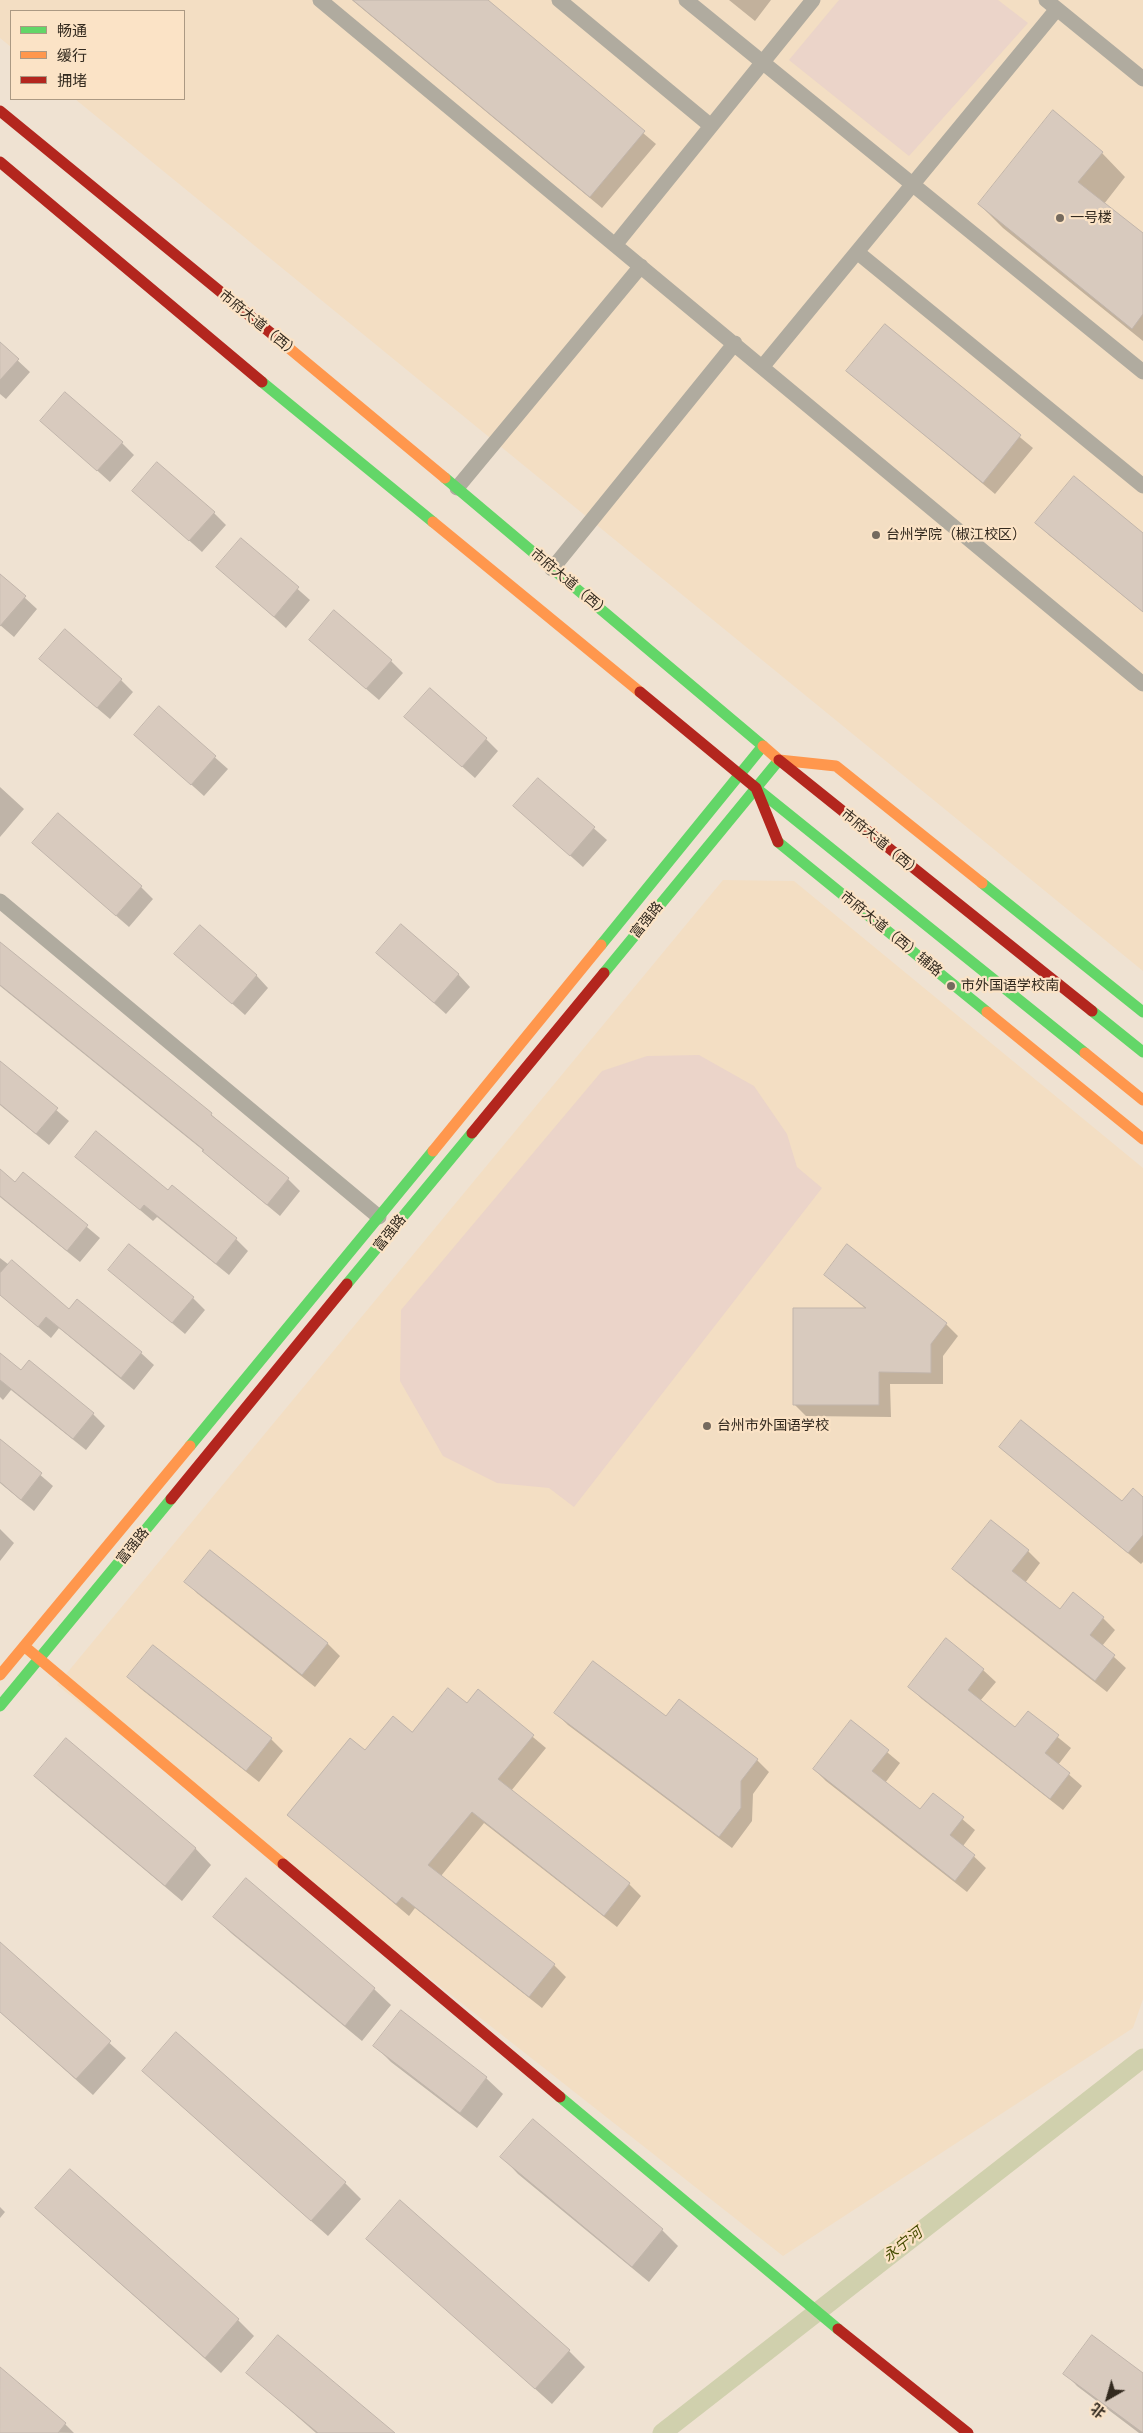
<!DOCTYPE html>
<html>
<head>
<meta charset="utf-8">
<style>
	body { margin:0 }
	#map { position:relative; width:1143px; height:2433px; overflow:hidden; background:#efe2d2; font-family:Figtree,"Noto Sans SC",sans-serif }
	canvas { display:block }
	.legend { position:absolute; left:10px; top:10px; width:175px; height:90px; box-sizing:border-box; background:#fbe3c6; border:1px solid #ab9983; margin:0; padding:6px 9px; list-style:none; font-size:15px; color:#332a1f }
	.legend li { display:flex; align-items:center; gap:10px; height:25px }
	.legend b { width:25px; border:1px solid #ab9983 }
	.north { position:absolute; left:1083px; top:2373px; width:50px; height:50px; -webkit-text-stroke:4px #fbe3c6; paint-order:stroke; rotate:218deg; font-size:14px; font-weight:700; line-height:20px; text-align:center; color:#332a1f }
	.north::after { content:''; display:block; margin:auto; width:18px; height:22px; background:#332a1f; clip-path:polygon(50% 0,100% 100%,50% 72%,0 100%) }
</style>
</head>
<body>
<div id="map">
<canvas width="1143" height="2433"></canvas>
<ul class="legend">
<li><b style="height:6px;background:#63d668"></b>畅通</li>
<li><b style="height:6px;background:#ff974d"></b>缓行</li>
<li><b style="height:6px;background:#b3261e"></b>拥堵</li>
</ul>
<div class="north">北</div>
</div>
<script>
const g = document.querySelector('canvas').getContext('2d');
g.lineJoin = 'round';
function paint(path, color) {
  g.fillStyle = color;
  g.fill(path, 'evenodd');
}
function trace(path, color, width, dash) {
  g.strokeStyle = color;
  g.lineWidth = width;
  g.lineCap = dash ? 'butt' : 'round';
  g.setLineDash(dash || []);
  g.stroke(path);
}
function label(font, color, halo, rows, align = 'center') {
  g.font = font + ' Figtree,"Noto Sans SC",sans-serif';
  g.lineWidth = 4.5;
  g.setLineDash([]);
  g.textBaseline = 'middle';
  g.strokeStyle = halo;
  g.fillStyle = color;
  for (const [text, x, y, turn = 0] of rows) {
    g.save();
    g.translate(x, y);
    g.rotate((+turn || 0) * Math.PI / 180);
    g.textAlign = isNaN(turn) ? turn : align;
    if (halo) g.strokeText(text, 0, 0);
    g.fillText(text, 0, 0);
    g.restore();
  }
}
paint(new Path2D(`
	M0,0H1143V971L75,99H184V11H11V47L0,38Z
	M723,880L794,881L1143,1168V1999L1133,2028L783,2256L57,1685Z`), '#f3dec3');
paint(new Path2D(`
	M839,0H998L1028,23L909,156L789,60Z
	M699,1055L754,1086L787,1134L797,1167L822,1188L574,1507L549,1488L497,1483L443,1456L400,1381L401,1310L602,1071L647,1056Z`), '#ebd4c9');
paint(new Path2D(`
	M352,0H486L656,144L602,208Z
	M729,0H771L755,21Z
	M1102,153L1125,177L1104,204L1143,234V341L1003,228L979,204Z
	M885,326L1033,448L995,494L848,371Z
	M0,344L30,372L6,399L0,394Z
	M42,421L122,443L134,455L110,482Z
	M134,491L214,513L226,525L202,552Z
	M1037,523L1143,534V612L1049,535Z
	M241,539L310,600L286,628L218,567Z
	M0,575L37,609L14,637L0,625Z
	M323,652L391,661L403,673L379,700Z
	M53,671L121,680L133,692L110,719Z
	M159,708L228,769L204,796L136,735Z
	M406,717L486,739L498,751L475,778Z
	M538,779L607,840L583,867L514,806Z
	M0,787L24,809L0,837Z
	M46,855L141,887L153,899L129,927Z
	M0,945L147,1061L288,1179L300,1191L280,1216L216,1163L204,1151L0,986Z
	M378,953L458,974L470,987L446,1014Z
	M176,954L256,975L268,988L245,1015Z
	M0,1062L69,1121L49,1145L0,1105Z
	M77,1157L168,1192L236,1239L248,1251L229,1275L157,1217L153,1221Z
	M0,1171L15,1184L24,1174L100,1238L80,1262L0,1197Z
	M0,1258L69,1311L77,1301L141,1353L154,1365L134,1390L59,1328L51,1338L0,1295Z
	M109,1270L193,1298L205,1310L185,1334Z
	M825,1275L946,1324L958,1336L943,1356V1384H890L891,1417L806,1416L794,1404L866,1309Z
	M0,1354L21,1372L93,1414L105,1426L86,1450L11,1390L3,1400L0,1397Z
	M0,1440L53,1486L34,1511L0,1483Z
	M1000,1447L1122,1503L1143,1499V1562L1141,1564Z
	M0,1529L14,1543L0,1561Z
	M210,1551L328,1644L340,1656L315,1687L198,1594L186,1582Z
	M1028,1551L1040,1563L1025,1583L1060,1610L1103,1618L1115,1630L1102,1646L1126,1668L1107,1692L966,1581L954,1569Z
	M983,1670L996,1682L980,1701L1016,1729L1028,1713L1071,1748L1058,1765L1082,1786L1063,1810L922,1699L910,1687Z
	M129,1677L271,1739L283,1751L259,1782L141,1689Z
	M478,1691L546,1748L511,1791L629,1884L641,1896L617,1927L484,1823L441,1876L554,1965L566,1977L542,2008L415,1908L409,1916L289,1815L365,1752L412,1733L467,1705Z
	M556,1713L666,1717L757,1760L769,1772L753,1794L752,1821L732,1848L568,1725Z
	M851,1722L900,1763L885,1783L920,1811L933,1794L975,1830L963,1846L986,1868L967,1892L826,1781L814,1769Z
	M36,1776L195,1848L211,1865L182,1901L52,1792Z
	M215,1917L374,1989L391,2005L362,2041L231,1933Z
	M0,1944L126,2058L93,2095L0,2012Z
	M401,2012L486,2078L503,2094L477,2128L391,2062L375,2046Z
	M160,2087L345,2183L361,2199L328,2236Z
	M502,2157L662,2230L678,2246L649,2282L518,2174Z
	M0,2207L5,2212L0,2218Z
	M53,2224L238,2320L254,2336L221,2373Z
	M368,2239L569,2351L585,2367L552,2404Z
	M0,2369L65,2424L74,2433L0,2432Z
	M248,2373L393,2433H316Z
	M1065,2373L1143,2375V2433H1139L1077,2386Z`), '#0003');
trace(new Path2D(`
	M662,2433L1143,2058`), '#d0d0ad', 19);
const building = new Path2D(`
	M353,0H488L645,131L590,197Z
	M1053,110L1103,152L1078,182L1143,233V314L1132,329L978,204Z
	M885,324L1021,435L983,483L846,371Z
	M0,342L19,359L0,380Z
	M65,392L123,442L97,471L40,421Z
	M157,462L215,512L189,541L132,491Z
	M1074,476L1143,533V612L1035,523Z
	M241,538L299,587L274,617L216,567Z
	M0,574L26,596L0,626Z
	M334,610L392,660L366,689L309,640Z
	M65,629L122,679L97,708L39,659Z
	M430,688L487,738L462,767L404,717Z
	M159,706L216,756L191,785L134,735Z
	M538,778L595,827L570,856L513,806Z
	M58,813L142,886L116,916L32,843Z
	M401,924L459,974L434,1003L376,953Z
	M200,925L257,975L232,1004L174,954Z
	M0,942L212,1113L211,1115L289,1178L267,1205L202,1151L204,1150L0,985Z
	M0,1061L58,1108L36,1134L0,1104Z
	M96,1131L168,1190L172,1185L237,1238L216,1264L144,1205L140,1210L75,1157Z
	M0,1169L15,1182L23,1172L88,1225L67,1251L0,1196Z
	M129,1244L194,1297L172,1323L108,1270Z
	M847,1244L947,1323L931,1344V1373L879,1372V1405H793V1308H866L824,1275Z
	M12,1260L69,1309L77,1299L142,1352L121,1378L46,1317L38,1327L0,1295V1273Z
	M0,1353L21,1370L29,1360L94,1413L73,1439L0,1380Z
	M1021,1420L1122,1501L1133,1488L1143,1497V1535L1128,1553L999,1447Z
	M0,1439L42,1473L21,1500L0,1482Z
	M991,1520L1029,1550L1012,1571L1060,1609L1073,1592L1104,1617L1090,1635L1115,1655L1095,1681L952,1569Z
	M210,1550L328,1643L302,1675L184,1582Z
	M946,1638L984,1669L968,1690L1015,1727L1028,1711L1059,1735L1045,1753L1070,1773L1050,1799L908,1687Z
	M153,1645L272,1738L246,1771L127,1677Z
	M593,1661L666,1716L679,1699L758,1759L741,1781V1808L719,1837L554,1713Z
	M448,1688L467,1703L478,1689L534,1735L498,1779L630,1883L604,1916L472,1812L428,1865L555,1964L529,1997L402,1897L396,1904L287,1815L350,1738L365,1750L393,1716L412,1732Z
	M851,1720L889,1750L872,1771L920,1809L933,1793L964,1817L950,1835L975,1855L955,1881L813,1769Z
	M66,1738L196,1848L165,1886L34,1776Z
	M246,1878L375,1988L345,2026L213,1917Z
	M0,1942L111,2041L76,2079L0,2012Z
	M401,2010L487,2077L460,2113L373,2046Z
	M176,2032L346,2182L311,2221L142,2071Z
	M533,2119L663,2229L632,2267L500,2157Z
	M70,2169L239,2319L205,2358L35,2208Z
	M400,2200L570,2350L535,2389L366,2239Z
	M278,2335L395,2433H318L246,2373Z
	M1092,2335L1143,2373V2433L1063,2374Z
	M0,2367L66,2423L58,2433H0Z`);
paint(building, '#d8cabe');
trace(building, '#c1b5ab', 1);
trace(new Path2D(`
	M320,0L1143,684
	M559,0L711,126
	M686,0L1143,372
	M1046,0L1143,79
	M615,245L813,0
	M857,252L1143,486
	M763,366L1057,9
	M457,488L641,266
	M552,569L735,343
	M0,901L379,1217`), '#b0ab9f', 15);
trace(new Path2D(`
	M262,382L433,522
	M445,478L763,746
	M756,788L1085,1053
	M778,842L987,1012
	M982,883L1143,1012
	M601,945L762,747
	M604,973L779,760
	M1092,1011L1143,1052
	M347,1284L472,1133
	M190,1446L433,1151
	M0,1706L171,1499
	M560,2097L838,2329`), '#63d668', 11);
trace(new Path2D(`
	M272,334L445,478
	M433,522L640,692
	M763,746L779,760L836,766L982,883
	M987,1012L1143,1139
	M1085,1053L1143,1100
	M433,1151L601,945
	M24,1646L283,1864
	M0,1675L190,1446`), '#ff974d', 11);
trace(new Path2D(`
	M0,111L272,334
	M0,162L262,382
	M640,692L756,788L778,842
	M779,760L1092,1011
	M472,1133L604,973
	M171,1499L347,1284
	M283,1864L560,2097
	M838,2329L968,2433`), '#b3261e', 11);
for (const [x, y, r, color] of [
	[1060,218,5,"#756a5e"],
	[876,535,5,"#756a5e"],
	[951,986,5,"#756a5e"],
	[707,1426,5,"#756a5e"]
]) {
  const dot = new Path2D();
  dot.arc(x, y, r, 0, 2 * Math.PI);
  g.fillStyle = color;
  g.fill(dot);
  trace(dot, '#fbe3c6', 2);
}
label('14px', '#332a1f', '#fbe3c6', [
	["一号楼",1070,218],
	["台州学院（椒江校区）",886,535],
	["市外国语学校南",961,986],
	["台州市外国语学校",717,1426]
], 'left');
label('14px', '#332a1f', '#fbe3c6', [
	["市府大道（西）",259,324,39],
	["市府大道（西）",570,583,40],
	["市府大道（西）",881,843,39],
	["富强路",647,920,-51],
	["市府大道（西）辅路",891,934,39],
	["富强路",390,1233,-51],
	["富强路",133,1546,-51]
]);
label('italic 15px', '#474d03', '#fbe3c6', [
	["永宁河",903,2245,-38]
]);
</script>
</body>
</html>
